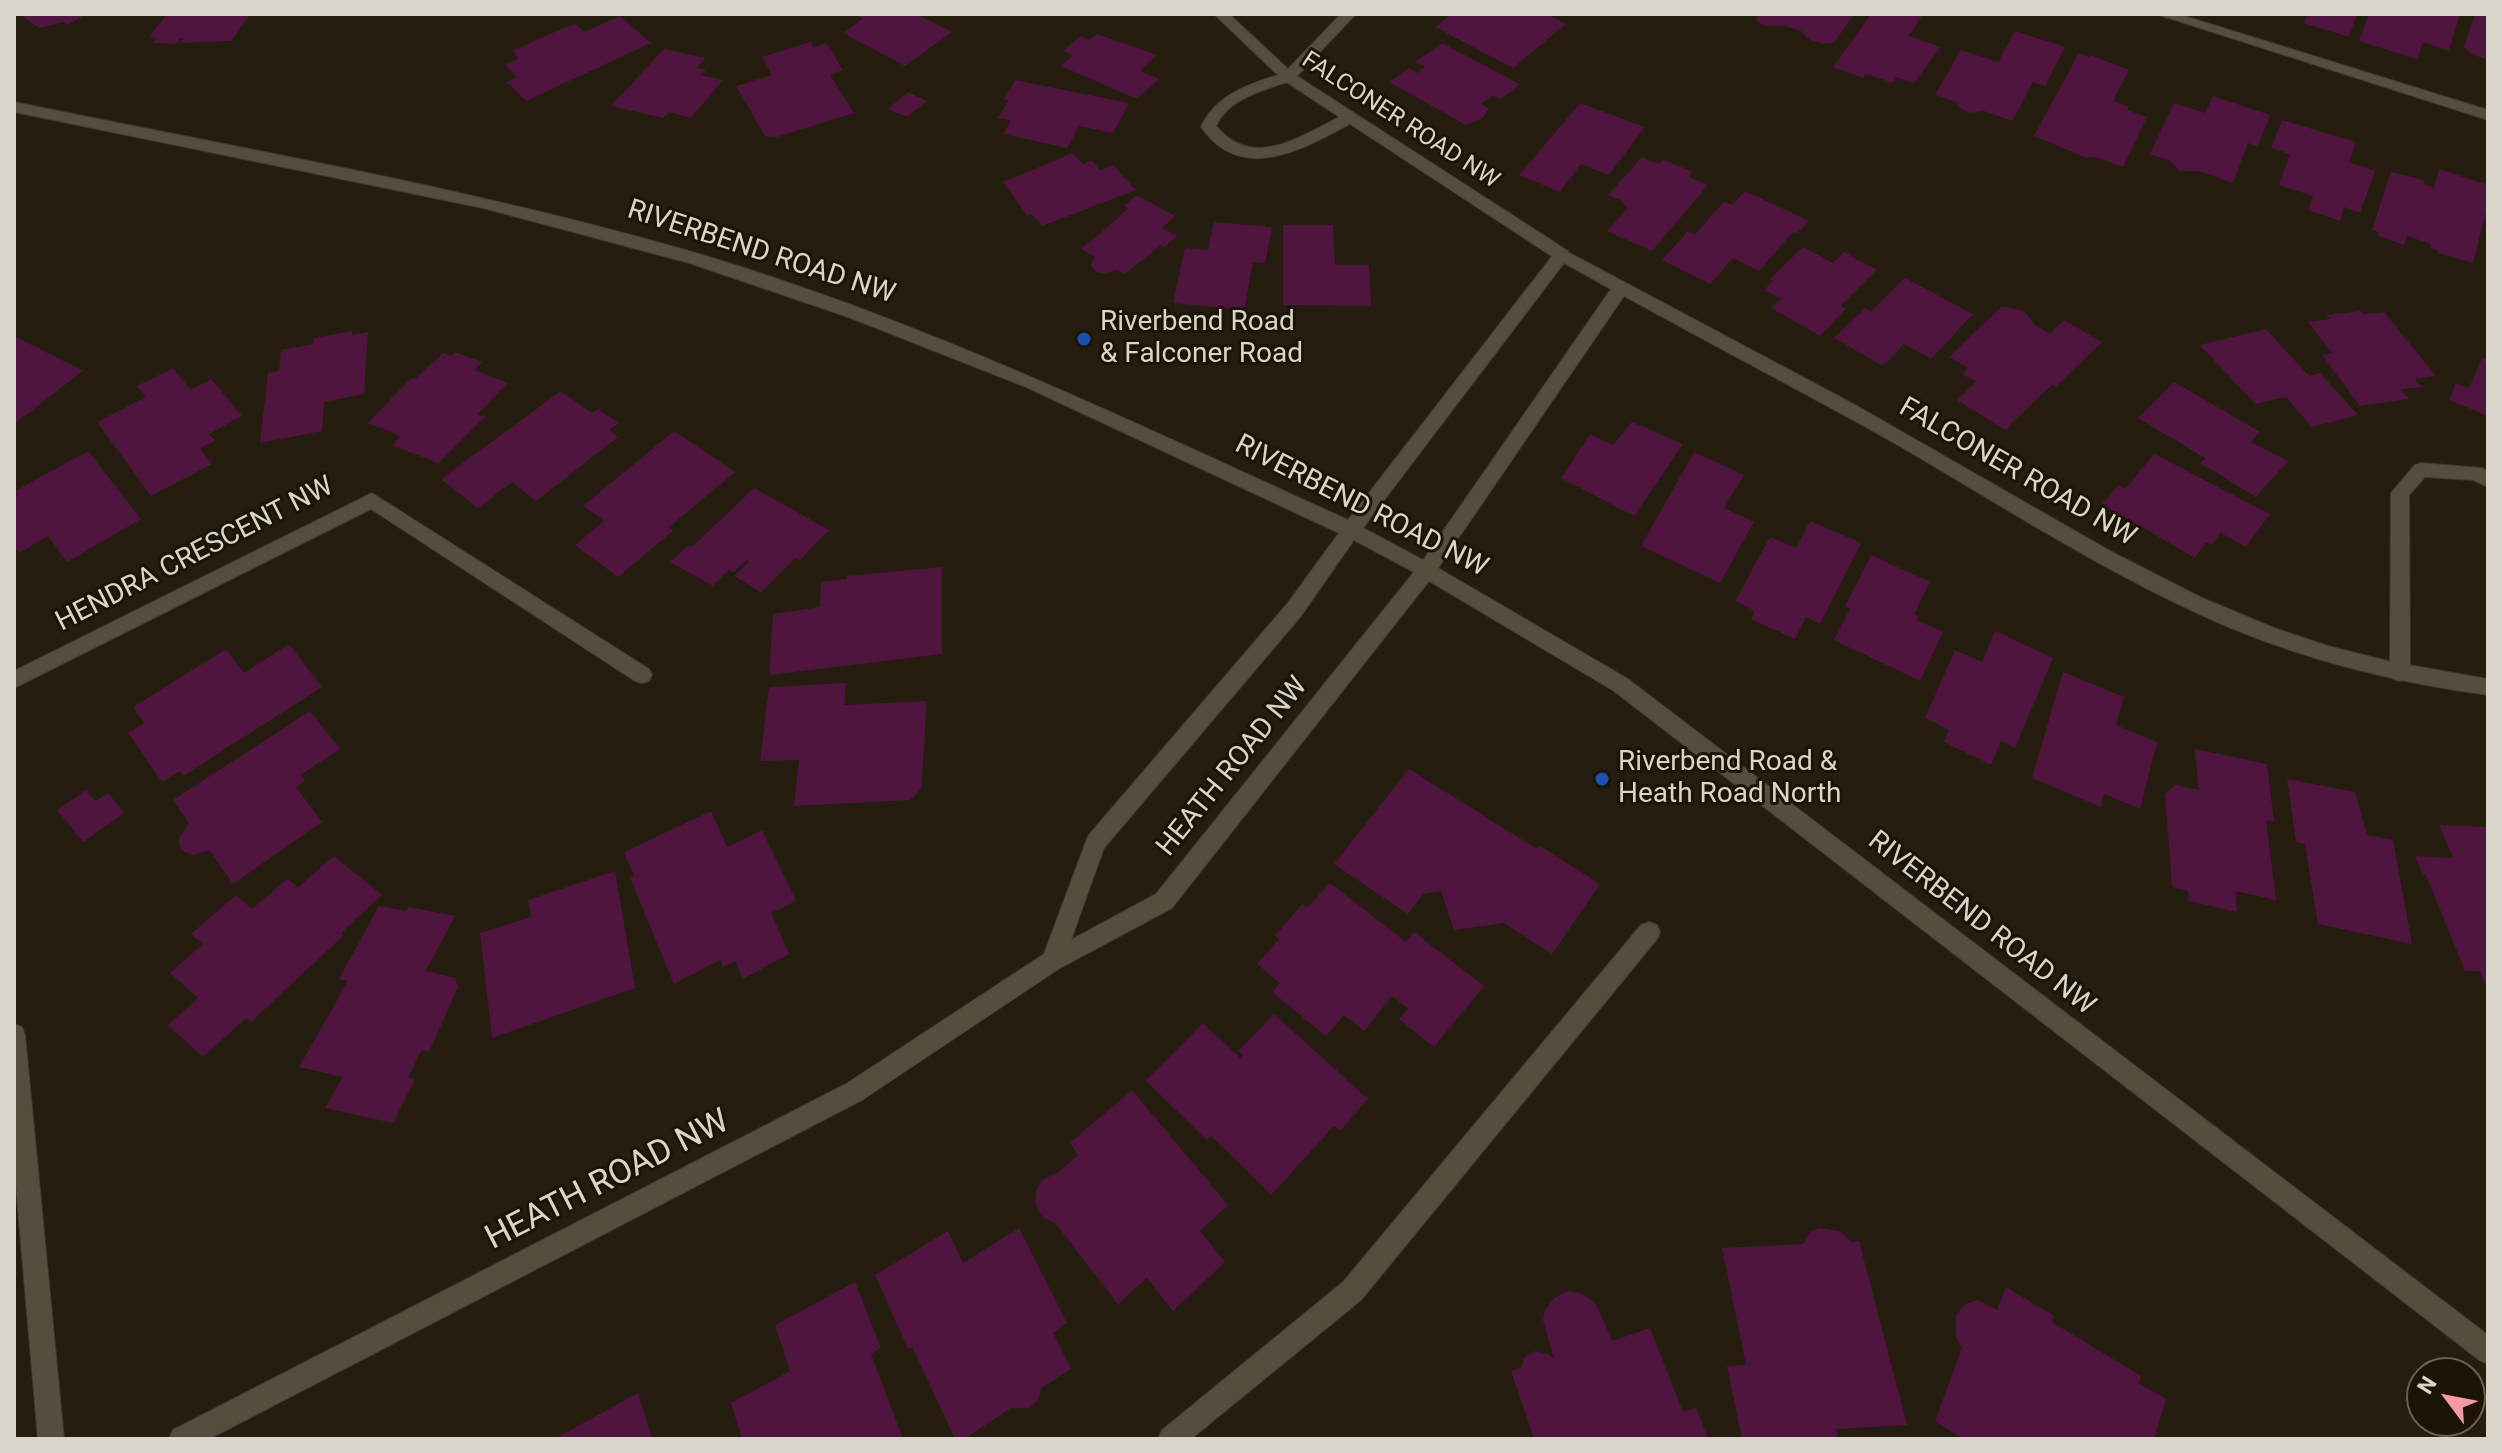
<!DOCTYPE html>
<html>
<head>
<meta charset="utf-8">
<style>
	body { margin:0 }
	#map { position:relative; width:2502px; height:1453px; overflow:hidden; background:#251d0f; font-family:Roboto,sans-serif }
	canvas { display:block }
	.frame { position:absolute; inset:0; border:16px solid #dad5cb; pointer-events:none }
	.north { position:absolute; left:2406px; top:1357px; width:80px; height:80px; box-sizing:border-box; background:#1c1406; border:2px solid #686155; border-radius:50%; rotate:302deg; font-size:22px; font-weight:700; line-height:32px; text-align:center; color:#dad5cb }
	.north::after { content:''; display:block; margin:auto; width:28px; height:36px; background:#f49aa0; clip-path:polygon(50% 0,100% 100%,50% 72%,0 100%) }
</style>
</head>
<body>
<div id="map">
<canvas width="2502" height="1453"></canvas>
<div class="frame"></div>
<div class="north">N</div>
</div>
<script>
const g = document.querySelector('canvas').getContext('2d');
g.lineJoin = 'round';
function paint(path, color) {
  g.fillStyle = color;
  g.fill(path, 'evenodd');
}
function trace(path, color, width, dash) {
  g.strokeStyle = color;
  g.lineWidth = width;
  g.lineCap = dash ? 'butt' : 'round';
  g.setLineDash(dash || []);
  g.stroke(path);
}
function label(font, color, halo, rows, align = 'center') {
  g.font = font + ' Roboto,sans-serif';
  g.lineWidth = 6;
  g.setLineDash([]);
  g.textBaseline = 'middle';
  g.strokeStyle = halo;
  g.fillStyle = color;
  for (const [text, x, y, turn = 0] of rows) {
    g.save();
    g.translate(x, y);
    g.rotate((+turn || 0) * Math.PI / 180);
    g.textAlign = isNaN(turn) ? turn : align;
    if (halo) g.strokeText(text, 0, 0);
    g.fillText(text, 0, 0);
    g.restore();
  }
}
paint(new Path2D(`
	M24,14H87L67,25L63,22L40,28L23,17Z
	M167,14H251L231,41L180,43L184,38H180L176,44L154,43L157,38L149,37Z
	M853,14H916L952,32L905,66L843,33L863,19Z
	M1452,14H1546L1566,24L1513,68L1435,27Z
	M1756,14H1854L1834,43L1823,44L1810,40L1801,31L1784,26H1765L1757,21Z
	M1871,14H1923L1909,36L1941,47L1914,83L1896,77L1893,83L1866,74L1864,78L1833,67Z
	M2308,14H2357L2349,37L2304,23Z
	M2369,14L2379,16L2460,14L2449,51L2423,42L2417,59L2359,41Z
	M2475,14L2488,15V59L2472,55L2464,47Z
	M620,16L651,43L526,101L507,82L517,77L505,65L519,58L512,51L575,23L584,32Z
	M2015,31L2065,47L2045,86L2033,82L2012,121L1984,111L1970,113L1960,108L1956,102L1935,95L1961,50L1998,62Z
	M1097,34L1157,55L1140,71L1159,79L1137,99L1061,66L1073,55L1063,51L1080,36L1089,40Z
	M811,42L814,47L826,43L843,70L830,75L854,113L777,137L765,136L736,86L772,75L762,57Z
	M1442,43L1520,84L1501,99L1493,95L1481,104L1489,108L1482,119L1466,125L1389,82L1409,68L1418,73L1425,67L1415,62Z
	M664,49L705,58L697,68L706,70L701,75L723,80L691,118L669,112L663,118L611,106Z
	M2079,53L2089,57L2090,55L2129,70L2113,101L2129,107L2127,110L2147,117L2123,167L2095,157L2087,158L2034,136Z
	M1015,80L1129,103L1113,133L1079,126L1067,148L1003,134L1011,121L998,118L1009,100L1004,99Z
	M908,92L927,101L907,117L888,109Z
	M2213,96L2270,115L2258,146L2248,143L2233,183L2199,171H2180L2170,161L2150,154L2174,103L2205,113Z
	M1580,103L1645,127L1609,175L1581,164L1560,192L1519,175Z
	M2282,120L2356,142L2349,162L2375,171L2360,213L2344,207L2340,221L2308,210L2313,196L2279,185L2290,154L2271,148Z
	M1073,153L1083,164L1092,161L1100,170L1113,165L1136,190L1042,226L1031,214L1027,216L1003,182Z
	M1642,157L1659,164L1663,159L1693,172L1689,177L1708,185L1652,251L1607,231L1627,209L1622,201L1608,195Z
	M2439,169L2488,185V204L2473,263L2438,253L2439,251L2431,248V244L2407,236L2404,245L2377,235L2378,232L2372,230L2391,172L2423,180L2425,184L2434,188Z
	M1745,191L1809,221L1797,233L1793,232L1759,271L1733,258L1710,284L1662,260L1688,231L1695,234L1724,202L1732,205Z
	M1137,195L1175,216L1163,228L1177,236L1165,247L1161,245L1125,274L1116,269L1107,274L1096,272L1091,265L1095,257L1081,249L1116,220L1128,208L1124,205Z
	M1214,222L1272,227L1265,263L1253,262L1244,310L1173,303L1185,248L1208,250Z
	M1283,225H1333L1335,265H1369L1371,306L1283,305Z
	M1803,247L1833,263L1844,252L1877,270L1841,306L1846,309L1820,336L1771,308L1781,299L1764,290L1773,281L1770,279Z
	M1905,278L1973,314L1931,359L1904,344L1883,366L1834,338L1865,308L1871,312Z
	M2002,306L2024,311L2035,325L2050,334L2064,320L2102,342L2056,387L2052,385L2005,430L1957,400L1976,382L1962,374L1968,368L1949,357Z
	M2361,311L2364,314L2384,312L2436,376L2415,379L2422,387L2401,389L2409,399L2360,406L2322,355L2332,353L2308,322L2330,319L2326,315Z
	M2266,329L2309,376L2320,373L2358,415L2312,427L2286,397L2255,404L2200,345Z
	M352,331V335L368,332L364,394L324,402L322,431L260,443L268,373L279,371L281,350L313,344L314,338Z
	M14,336L83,371L14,424Z
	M455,352L482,362L475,370L508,383L478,414L485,417L438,463L392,445L401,436L368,423L411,378L415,379L443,353L451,356Z
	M2482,358L2488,360V416L2449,400L2456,383L2469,388Z
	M173,368L191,390L211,379L242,416L209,434L215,441L200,448L212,464L151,496L97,422L146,397L137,386Z
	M2174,382L2260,432L2251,442L2288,461L2256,497L2200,463L2205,458L2138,418Z
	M561,391L592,413L598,409L619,423L609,430L618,437L536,501L512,482L478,508L441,479Z
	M1632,422L1683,444L1634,516L1561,478L1590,434L1613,445Z
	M674,431L735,472L669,527L673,531L618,577L575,545L604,521L583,506Z
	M88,451L141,519L67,562L48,536L19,553L14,545V498L18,496L15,491Z
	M1694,452L1744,475L1724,508L1754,522L1720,583L1641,546Z
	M2154,454L2270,514L2246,547L2221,533L2212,545L2206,542L2195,558L2102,504L2119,485L2125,489Z
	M754,488L829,530L800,560L795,558L761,592L734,576L749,562L746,560L734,572L729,570L713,586L670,562L688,545L692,547Z
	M1810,521L1861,543L1820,624L1806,617L1795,639L1751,619L1755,611L1735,601L1770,537L1796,548Z
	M1871,555L1930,582L1914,614L1918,616L1917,620L1943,632L1920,681L1834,640L1850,609L1845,606Z
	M942,567V654L769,675L773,614L820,607L821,582L847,579V576Z
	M1995,631L2053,658L2015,748L2001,741L1991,765L1944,742L1949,730L1925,718L1955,650L1982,662Z
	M289,644L322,687L183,776L180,771L162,782L128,733L144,723L133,707L226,649L244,673Z
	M2063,672L2124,697L2116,725L2157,742L2140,809L2104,794L2101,807L2032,778Z
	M846,683L844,705L927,701L921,789L910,800L794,806L799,760L760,761L769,687Z
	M310,711L340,749L300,775L305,781L296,787L322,822L233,884L209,850L194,855L182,851L178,840L189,823L173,800Z
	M2195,749L2267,764L2274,822L2266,820L2276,900L2235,891L2237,912L2189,901L2188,891L2172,887L2165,794L2175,785L2199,790Z
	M1409,769L1537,849L1540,846L1600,884L1552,954L1504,923L1454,930L1441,891L1423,894L1408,914L1334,864Z
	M2287,779L2355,792L2367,835L2393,840L2412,944L2318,924L2305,844L2296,842Z
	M86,790L96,801L108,793L124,813L83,842L57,810Z
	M711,811L727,847L762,830L796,901L771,913L789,954L743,979L735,961L723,967L720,960L674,984L630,878L634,876L624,852Z
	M2439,825L2488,827V991L2480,971H2465L2426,875H2423L2415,856L2453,858Z
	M334,856L382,895L341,933L344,935L251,1022L246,1018L203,1057L168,1025L198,998L170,973L203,944L191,934L236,895L252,909L287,879L298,887Z
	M615,871L635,988L492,1038L480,933L531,917L528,900Z
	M1330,883L1406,942L1414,932L1484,986L1434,1047L1399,1019L1408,1008L1392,996L1364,1031L1344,1015L1326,1036L1272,992L1280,983L1257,964L1279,939L1275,936L1302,904L1307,908Z
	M379,906L406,911L409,907L455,916L426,971L455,978L458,987L429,1052L422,1050L408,1077L415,1079L393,1123L325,1108L343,1077L299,1067L348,981L339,979Z
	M1274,1014L1368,1099L1340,1131L1334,1126L1271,1195L1211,1136L1207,1140L1146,1081L1203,1023L1240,1058L1243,1055L1238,1051Z
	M1132,1090L1228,1205L1200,1231L1225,1262L1173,1311L1147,1278L1118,1304L1055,1223L1044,1218L1036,1205V1191L1042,1180L1059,1172L1078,1155L1070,1143Z
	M1019,1228L1067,1323L1053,1333L1071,1369L1041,1388L1039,1398L1029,1408H1011L964,1439H955L912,1347L908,1349L875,1275L948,1231L963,1263Z
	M1819,1228L1839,1231L1852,1242L1859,1241L1907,1425L1836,1429L1838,1439H1742L1727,1366L1746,1365L1722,1248L1803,1244L1811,1232Z
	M855,1282L881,1348L871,1354L903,1439H742L731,1403L790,1371L775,1325Z
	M2006,1287L2054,1316L2052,1322L2141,1376L2138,1383L2166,1399L2154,1439H1964L1935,1421L1962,1348L1956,1337V1315L1965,1304L1978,1300L1997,1310Z
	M1567,1291L1583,1294L1596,1304L1612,1341L1650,1328L1683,1412L1696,1407L1708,1439H1534L1511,1371L1521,1368L1524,1358L1535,1351L1548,1354L1554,1359L1543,1320L1545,1310L1554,1298Z
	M638,1393L652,1439H554Z`), '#4f153f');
const lane = new Path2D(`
	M1288,72L1295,77L1293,80C1266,90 1229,97 1216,126C1249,165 1287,144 1326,124C1336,119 1344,113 1355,115V121C1306,148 1242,186 1201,127C1216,93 1254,82 1288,72Z
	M1649,922L1657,925L1660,932L1657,939L1361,1300L1191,1439H1158L1162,1430L1343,1282L1641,925Z`);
const street = new Path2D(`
	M1214,14H1229L1288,69L1341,14H1356L1297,76L1568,251V259H1556L1283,80Z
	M2156,14H2178L2488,110V120Z
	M2421,463L2482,468L2488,471V487L2473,480L2425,477L2409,495L2410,673L2407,679L2400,681L2393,679L2390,673L2391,493L2415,465Z
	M372,493L649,669L652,675L649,681L642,683L635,681L371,509L14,688V671Z
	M14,1024L22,1027L25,1035L64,1439H38L14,1164Z`);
const secondary = new Path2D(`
	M14,102C242,149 473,188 696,253C922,320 1135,423 1348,520L1556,251L1562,249L1857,406L2112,552L2200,597L2274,628L2328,646L2392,662L2488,679V695C2400,683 2313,662 2231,628C2113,578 2006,508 1896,444C1806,393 1714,346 1624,296L1438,568L1628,679L2488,1335V1364L2479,1360L1614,691L1429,581L1172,908L1060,968L862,1100L209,1439H169L173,1430L846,1084L1044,954L1088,836L1287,604L1339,533L1026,387L848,317L689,263L483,208L14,112ZM1564,263L1611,289L1423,560L1363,528ZM1354,540L1414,572L1156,894L1071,940L1104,848L1301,616Z`);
trace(lane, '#3f3831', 2);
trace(street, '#3f3831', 2);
trace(secondary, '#3f3831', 2);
paint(lane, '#564d3e');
paint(street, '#564d3e');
paint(secondary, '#564d3e');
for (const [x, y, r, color] of [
	[1084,339,8,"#1a4fb4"],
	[1602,779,8,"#1a4fb4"]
]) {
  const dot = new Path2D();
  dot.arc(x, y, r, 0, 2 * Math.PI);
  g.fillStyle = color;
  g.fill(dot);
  trace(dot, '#1c1406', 3);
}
label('24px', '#dad5cb', '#1c1406', [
	["FALCONER ROAD NW",1400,121,33]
]);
label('28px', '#dad5cb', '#1c1406', [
	["RIVERBEND ROAD NW",761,253,18],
	["FALCONER ROAD NW",2017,473,30],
	["RIVERBEND ROAD NW",1361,507,27],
	["HENDRA CRESCENT NW",195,555,-27],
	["HEATH ROAD NW",1233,767,-51],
	["RIVERBEND ROAD NW",1981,924,38]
]);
label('28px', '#dad5cb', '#1c1406', [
	["Riverbend Road",1100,323],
	["& Falconer Road",1100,355],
	["Riverbend Road &",1618,763],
	["Heath Road North",1618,795]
], 'left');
label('34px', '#dad5cb', '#1c1406', [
	["HEATH ROAD NW",608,1181,-27]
]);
</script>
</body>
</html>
